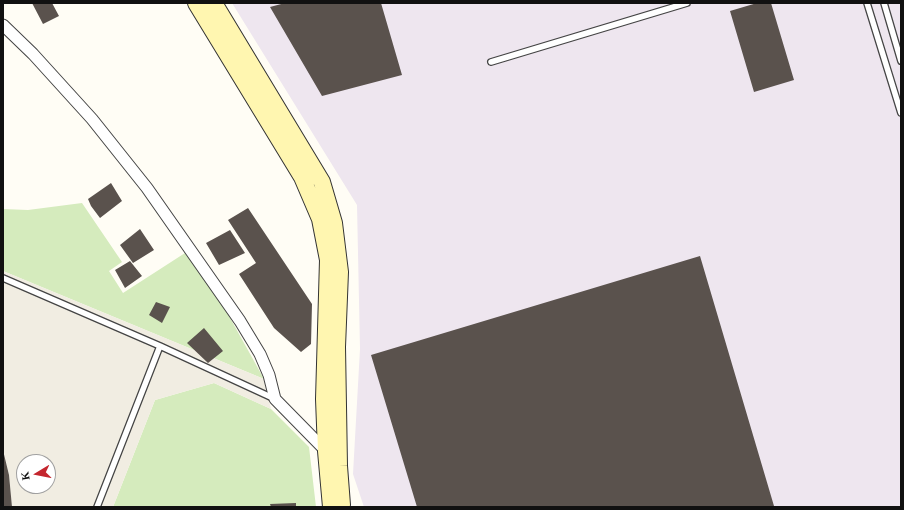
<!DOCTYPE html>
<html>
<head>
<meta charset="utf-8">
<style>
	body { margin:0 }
	#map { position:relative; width:904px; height:510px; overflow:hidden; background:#fffdf5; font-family:Georgia,serif }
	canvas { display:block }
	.frame { position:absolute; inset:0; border:4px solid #111; pointer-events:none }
	.north { position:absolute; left:16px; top:454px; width:40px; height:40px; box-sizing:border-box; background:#fff; border:1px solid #a0a0a0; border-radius:50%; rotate:260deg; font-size:11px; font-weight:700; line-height:16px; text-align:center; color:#111 }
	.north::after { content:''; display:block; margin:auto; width:14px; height:18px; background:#c4262e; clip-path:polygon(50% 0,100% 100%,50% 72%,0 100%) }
</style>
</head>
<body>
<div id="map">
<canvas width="904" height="510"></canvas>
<div class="frame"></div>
<div class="north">K</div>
</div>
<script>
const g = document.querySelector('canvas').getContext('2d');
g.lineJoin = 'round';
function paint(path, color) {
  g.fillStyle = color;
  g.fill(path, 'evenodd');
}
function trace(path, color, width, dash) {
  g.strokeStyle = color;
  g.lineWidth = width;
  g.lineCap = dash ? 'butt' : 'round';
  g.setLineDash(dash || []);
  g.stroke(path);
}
paint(new Path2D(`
	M232,3H901V507H364L353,474L360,349L357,205Z`), '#eee6ef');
paint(new Path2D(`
	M82,203L122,262L109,271L123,293L185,253L224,307L264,379L3,271V209L28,210Z
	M214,383L271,409L309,447L316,507H113L155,400Z`), '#d5ebbd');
paint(new Path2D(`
	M3,271L264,379L271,409L214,383L155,400L113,507H12L9,475L3,448ZM24,462H48V486H24Z`), '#f1ede2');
paint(new Path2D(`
	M32,3H52L59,16L43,24Z
	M285,3H381L402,75L322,96L270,7Z
	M757,3H771L794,80L754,92L730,11Z
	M111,183L122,201L100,218L91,206L88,199Z
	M248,208L312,304L311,344L301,352L274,328L239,274L256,263L228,220Z
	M140,229L154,250L133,263L120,245Z
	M230,230L245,253L219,265L206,243Z
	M700,256L774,506L417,507L371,355Z
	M130,261L142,276L125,288L115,270Z
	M156,302L170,307L162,323L149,315Z
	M204,328L223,351L208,363L187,343Z
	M3,450L9,475L12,507H3Z
	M296,503V507H271L270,504Z`), '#5a524d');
const lane = new Path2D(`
	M867,3L901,113
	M884,3L901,61
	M491,62L687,3
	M3,278L160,346L275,399
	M97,507L160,346`);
const street = new Path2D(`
	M3,25L33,54L92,119L147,188L240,321L260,354L269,375L275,399L328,453`);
const secondary = new Path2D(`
	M196,3L302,177L320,219L328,260L324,399L326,451L331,507
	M214,3L322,182L334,223L340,272L337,347L339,466L342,505`);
trace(lane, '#444', 8);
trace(street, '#444', 13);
trace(secondary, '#333', 18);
trace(lane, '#fff', 5.5);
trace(street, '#fff', 11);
trace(secondary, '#fff6b0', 16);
</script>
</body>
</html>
